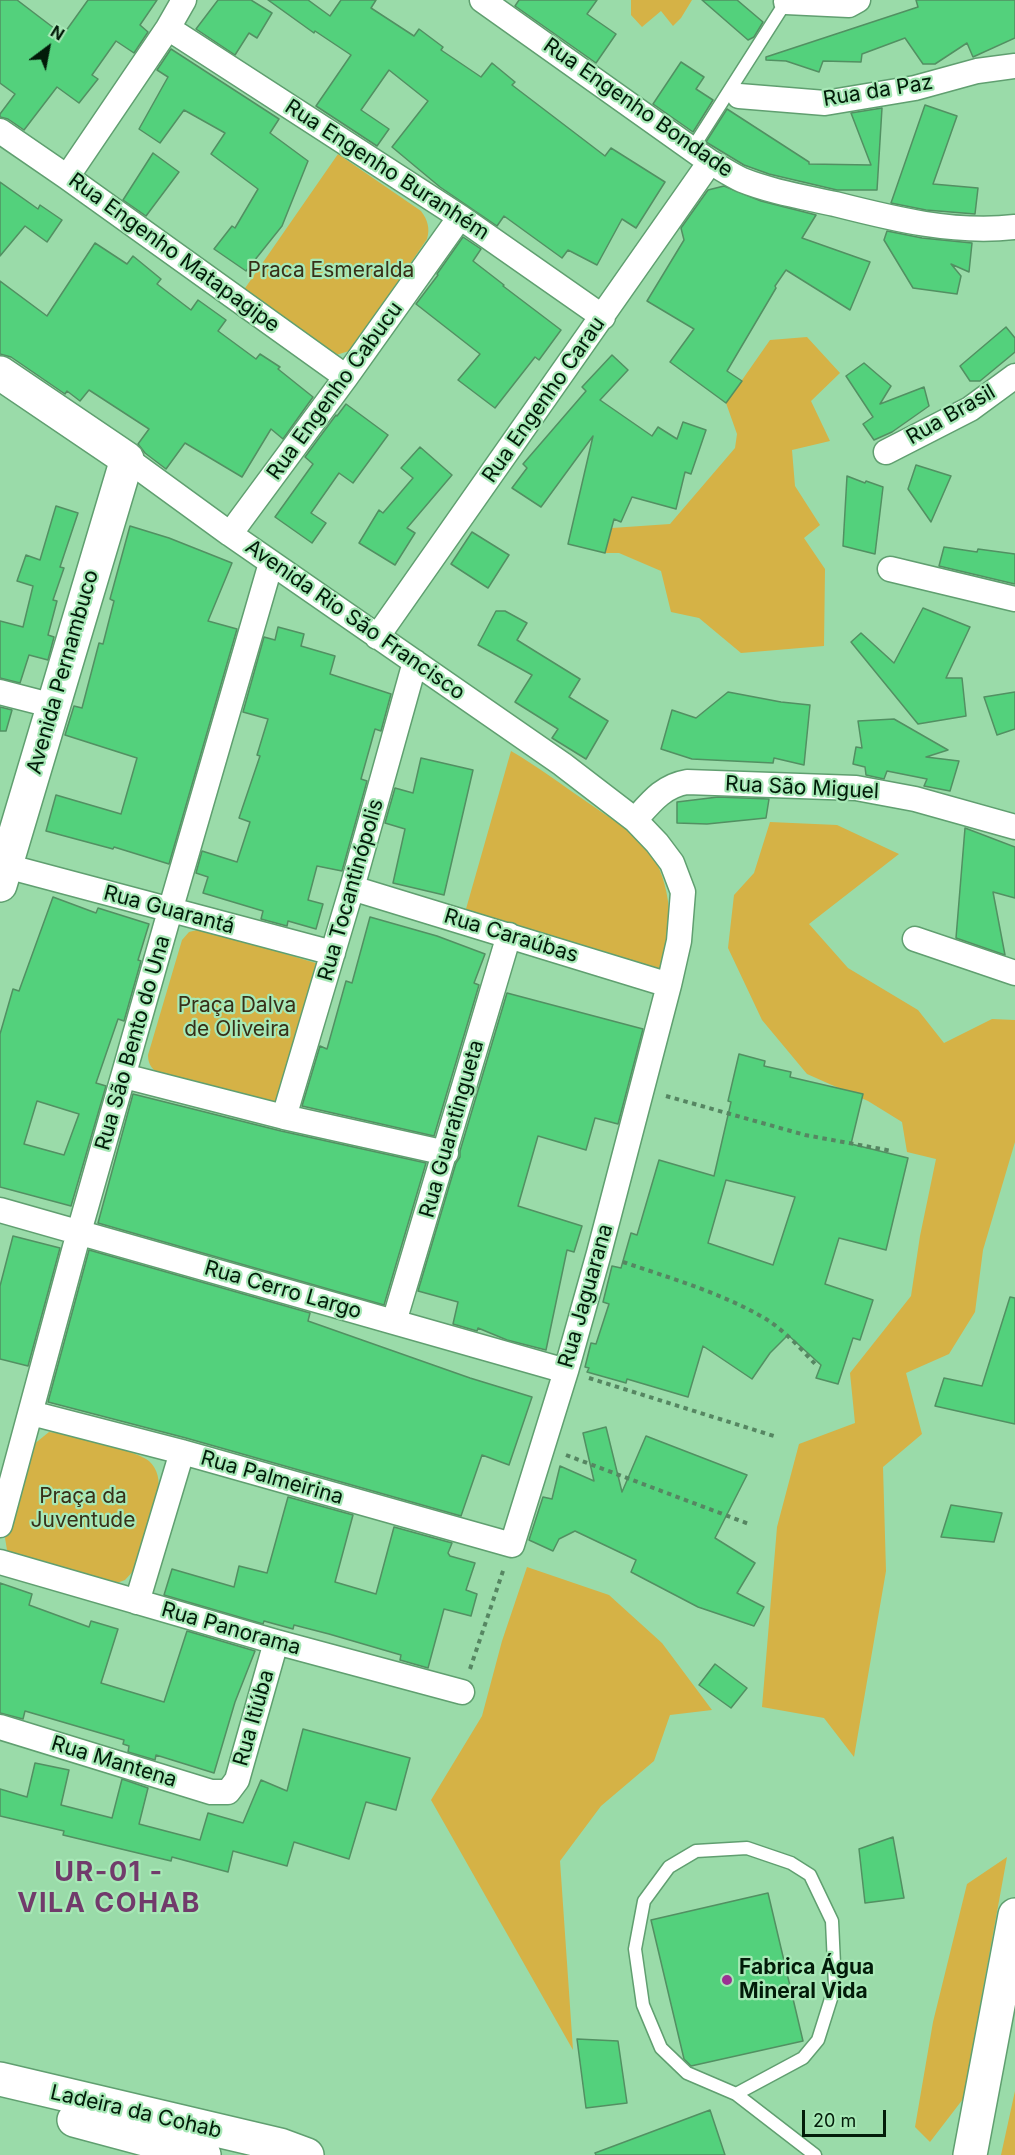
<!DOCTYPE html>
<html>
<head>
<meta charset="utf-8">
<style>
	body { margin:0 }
	#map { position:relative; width:1015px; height:2155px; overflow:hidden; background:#9adba9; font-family:Inter,sans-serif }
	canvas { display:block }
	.north { position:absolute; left:18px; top:18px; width:60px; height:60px; -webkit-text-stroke:4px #a7e8b6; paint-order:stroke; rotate:32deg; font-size:16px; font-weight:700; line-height:24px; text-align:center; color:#021b09 }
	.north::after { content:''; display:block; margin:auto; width:21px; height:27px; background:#021b09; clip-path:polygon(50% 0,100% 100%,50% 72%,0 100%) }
	.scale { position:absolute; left:802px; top:2110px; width:84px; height:27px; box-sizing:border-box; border:3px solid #021b09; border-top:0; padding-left:8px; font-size:18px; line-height:21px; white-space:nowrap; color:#021b09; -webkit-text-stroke:4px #a7e8b6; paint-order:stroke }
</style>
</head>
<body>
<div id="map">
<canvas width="1015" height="2155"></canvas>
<div class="north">N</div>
<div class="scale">20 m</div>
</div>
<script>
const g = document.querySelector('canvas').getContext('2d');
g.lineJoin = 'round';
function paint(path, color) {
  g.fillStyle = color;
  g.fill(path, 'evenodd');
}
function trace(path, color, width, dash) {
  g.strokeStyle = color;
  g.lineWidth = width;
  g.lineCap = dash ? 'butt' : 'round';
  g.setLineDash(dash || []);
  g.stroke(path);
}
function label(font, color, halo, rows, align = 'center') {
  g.font = font + ' Inter,sans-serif';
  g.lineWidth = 4.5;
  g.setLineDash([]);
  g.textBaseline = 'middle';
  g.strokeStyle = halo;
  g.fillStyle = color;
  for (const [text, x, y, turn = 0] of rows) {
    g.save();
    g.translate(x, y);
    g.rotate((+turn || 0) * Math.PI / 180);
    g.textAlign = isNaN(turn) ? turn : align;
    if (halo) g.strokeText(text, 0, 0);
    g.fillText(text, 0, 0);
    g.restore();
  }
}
paint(new Path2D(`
	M631,0H692L681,18L673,26L661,11L642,27L631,15Z
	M338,154L421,211C428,220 430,229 427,239L354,346L349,351L333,356L241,294Z
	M807,337L840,373L811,401L830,441L792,450L795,486L820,525L804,538L825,569L824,646L741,653L699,618L671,612L661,571L619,553H605L612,528L670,524L735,448L737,434L726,403L770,340Z
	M511,751C537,766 562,785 587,802C608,817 633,831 649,851C671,879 677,939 659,970L464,916Z
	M770,822L837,825L899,854L809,924L848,968L918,1010L944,1043L992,1019L1015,1020V1142L983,1250L975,1312L949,1354L906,1373L922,1434L883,1467L886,1571L854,1757L824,1718L762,1707L777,1527L799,1444L855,1423L850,1373L911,1296L920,1236L936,1159L907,1152L902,1122L868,1101L807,1074L762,1020L728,948L734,895L754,873Z
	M201,929L319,964L279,1107L162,1075C153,1070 148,1066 148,1055L182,940L189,932Z
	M49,1432C66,1433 138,1451 149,1461C158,1469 160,1481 158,1492L136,1568L125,1580L114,1584L12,1556L7,1550L5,1538L33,1445Z
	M527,1567L609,1595L662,1643L712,1710L670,1715L654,1761L601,1806L560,1861L573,2050L431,1800L482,1716L502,1641Z
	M1007,1857L963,2099L930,2142L915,2127L933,2022L967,1884Z
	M1015,2091V2155H1001Z`), '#d5b246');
const building = new Path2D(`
	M0,0H17L63,35L88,0H157L140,25L148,32L134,53L116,41L92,75L98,79L79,103L57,87L24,130L8,119L0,117V114L15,94L0,83Z
	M218,0H251L272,13L257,38L249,33L235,55L196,29Z
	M268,0H308L330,16L341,0H376L371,8L414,36L419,29L443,47L441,50L481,77L492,63L515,82L512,85L605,156L611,148L665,182L636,228L622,219L597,265L568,250L562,258L504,216L497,226L440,187L392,147L428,101L389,70L361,110L389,129L377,146L316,106L351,55L315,31L314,33Z
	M519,0H597L587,14L616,34L596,63L515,6Z
	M702,0H737L763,22L754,37L748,40Z
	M916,0H1015V38L973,57L967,43L935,64H923L905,38L862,54L861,62L823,61L819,72L786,61L766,60V57L918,7Z
	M171,49L279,119L270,133L308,161L282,226L246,271L214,249L232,226L235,228L258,189L211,154L225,133L184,110L160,143L139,129L168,77L157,70Z
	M681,62L704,77L696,89L713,100L693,132L653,104Z
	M925,105L957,116L933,184L978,188L975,214L926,210L891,203Z
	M882,108L877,190H837L769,174L744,165L706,142L727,109L809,162V164L871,165L851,113Z
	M153,153L179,172L146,216L123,200Z
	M0,182L38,209L40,205L62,220L47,242L25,226L0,256Z
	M724,186L761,201L816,215L802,238L870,262L850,310L786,270L775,286L776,288L727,371L742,381L726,403L670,362L694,329L647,301L684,240L681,228L708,190Z
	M887,231L922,238L972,243L969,272L951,264L961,276L957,294L913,288L884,240Z
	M463,237L481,249L473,261L504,285L503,286L561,330L539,360L535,357L495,408L458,380L480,354L416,304L438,275L437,274Z
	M95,243L127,264L133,256L161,279L157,284L191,310L198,300L226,320L218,331L256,359L260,354L280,367L278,369L313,397L283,439L271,429L242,477L185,443L166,469L145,453L138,444L149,429L89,390L80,401L67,391L65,394L11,357L0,354V281L47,316Z
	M1006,327L1015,338V352L980,381H970L960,366Z
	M612,355L628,370L600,400L652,436L658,427L677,439L683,422L706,430L691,474L685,472L676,509L632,497L621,522L614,519L605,553L568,544L593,436L541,507L512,488L527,468L523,464L586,391L582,387Z
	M864,363L891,386L880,404L924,387L929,406L892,432L874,440L863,424L873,417L846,376Z
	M346,404L388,435L353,483L339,473L311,513L326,523L312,543L275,517L313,464L305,457L336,415L337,416Z
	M420,447L452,475L407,528L415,533L395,565L359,543L379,510L383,513L413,478L401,468Z
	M916,465L951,476L931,522L908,489Z
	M847,476L865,483L866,481L883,487L875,554L843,546Z
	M56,506L78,513L60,567L64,568L53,600L57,601L48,635L54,637L48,660L29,655L20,683L0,678V621L23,627L33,586L17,581L26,555L40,560Z
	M130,526L169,538L232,563L208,621L237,629L169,864L114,847L113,849L46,831L56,795L121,814L137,758L65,735L74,706L82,708L99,643L103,644L114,601L110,599Z
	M472,532L509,555L488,588L451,564Z
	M944,547L977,552L978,549L1015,554V584L939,566Z
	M923,608L970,627L946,678H962L966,716L918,724L851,642L861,633L894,663Z
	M496,611H505L527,623L517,640L580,679L569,697L608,721L586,759L552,738L558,729L515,702L532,675L478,645Z
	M278,627L304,634L301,646L335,656L330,674L391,694L381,731L375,729L361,779L367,781L342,871L317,866L308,900L323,904L316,929L288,921L287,926L261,919L263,911L203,893L208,877L196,873L202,851L237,862L250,822L239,818L260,756L257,755L268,719L243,712L264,637L275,640Z
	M728,692L781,702L810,705L804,765L774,758L773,763L692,759L661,749L672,710L696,718Z
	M1015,692V729L997,735L984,697Z
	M0,707L12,710L6,731H0Z
	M894,719L948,750L926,757L959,761L950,791L924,786L927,779L887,771L884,779L866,775L865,767L853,764L856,747L862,748L858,721Z
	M421,758L473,770L444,895L393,883L405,829L385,823L395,788L413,793Z
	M718,797L769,799L766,818L707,824L677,823V802Z
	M965,828L1015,847V898L993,892L1005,955L956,938Z
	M53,897L96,913L98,908L149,924L138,960L141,961L124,1021L118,1019L96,1083L106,1086L71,1206L0,1187V1034L13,989L19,991ZM37,1101L79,1114L64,1155L24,1144Z
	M370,917L437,936L485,954L474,983L479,985L434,1136L302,1106L320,1046L327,1049L346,981L352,983Z
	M507,993L643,1029L618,1124L595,1118L586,1150L538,1136L518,1206L582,1226L574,1252L567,1250L546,1350L507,1340L478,1328L477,1331L453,1324L458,1302L418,1291L456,1163L460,1157V1151Z
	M739,1054L765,1061L764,1066L791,1072L790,1077L863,1094L851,1144L908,1158L886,1250L839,1238L825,1284L873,1300L860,1340L853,1338L838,1384L816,1378L821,1365L788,1335L770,1353L752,1379L703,1346L688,1397L627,1379L626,1383L587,1372L589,1368L585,1367L591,1343L596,1344L609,1304L603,1302L612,1266L621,1268L631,1233L637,1235L659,1160L714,1176L731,1102L728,1101ZM726,1180L795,1197L773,1265L708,1243Z
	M133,1094L281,1131L426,1163L384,1305L98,1223Z
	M13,1236L60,1248L28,1366L0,1359V1286Z
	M89,1250L310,1313L308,1321L470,1378L532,1397L509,1465L482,1455L461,1516L186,1438L48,1402Z
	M1010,1297L1015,1298V1424L935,1406L944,1378L982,1386Z
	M606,1427L622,1492L646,1436L747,1475L715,1538L755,1563L737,1593L764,1607L754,1626L698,1607L631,1572L636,1560L575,1531L559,1539L553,1551L529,1540L543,1497L552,1499L560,1466L594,1481L583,1433Z
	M288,1497L353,1515L335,1582L376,1594L394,1527L452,1543L448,1553L450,1556L475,1563L466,1590L477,1594L471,1616L444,1609L428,1668L400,1660L401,1655L329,1634L294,1625L293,1629L264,1621L263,1624L164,1595L172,1569L234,1587L239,1566L267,1573Z
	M951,1505L1002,1513L994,1542L941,1537Z
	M0,1583L32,1594L29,1605L89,1627L91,1621L118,1629L101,1683L164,1702L187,1631L255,1651L235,1702L214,1773L156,1755L155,1760L128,1752L129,1746L123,1744L124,1740L25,1711L23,1719L0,1713Z
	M715,1664L747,1688L731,1708L699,1685Z
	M303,1729L410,1758L396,1810L366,1802L349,1859L294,1842L287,1866L233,1851L228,1872L172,1857L171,1861L63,1835L64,1831L0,1816V1789L27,1797L35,1763L69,1770L61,1805L112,1818L122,1779L148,1788L139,1824L200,1840L208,1813L243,1823L261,1780L287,1791Z
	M893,1837L904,1898L865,1903L859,1849Z
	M768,1893L803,2041L691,2066L684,2059L651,1920Z
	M577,2039L618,2041L627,2103L586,2108Z
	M710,2110L725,2155H596L595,2153Z`);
paint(building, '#53d17c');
trace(building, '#529062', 1.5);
const service = new Path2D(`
	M692,149L787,0
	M747,1848L791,1863L810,1875L832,1921L835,1986L818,2040L803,2058L736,2094L687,2073L661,2048L643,2005L635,1949L644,1901L669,1867L696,1851Z
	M736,2094L815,2155`);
const minor = new Path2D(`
	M482,0L710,162C721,168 731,175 742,180C772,192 804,197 835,204C894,219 954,234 1015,227
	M786,2L849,5L858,0
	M168,28L460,217L603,317
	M739,96L825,103L915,88L977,71L1015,66
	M0,131L67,177L346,377
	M67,177L168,28L184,0
	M886,452L970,409L1015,376
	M230,534L346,377L460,217
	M890,569L1015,599
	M377,637L710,162
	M0,692L54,706
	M635,820C651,802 663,786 687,782L856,788L915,799L1015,827
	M6,866L333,953
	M352,888L669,985
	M915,939L1015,973
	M124,1076L284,1117L446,1153
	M284,1117L352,888L415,662
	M0,1210L566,1371
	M394,1322L509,935
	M31,1413L182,1452L512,1545L566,1371L599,1253L669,985L679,941L683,892L672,863L657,843L635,820L562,764L230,534L127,459
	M0,1525L79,1232L170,911L271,563
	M0,1562L276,1642L462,1692
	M137,1602L182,1452
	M0,1727L211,1792H228L237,1780L276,1642`);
const secondary = new Path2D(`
	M0,373L127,459L0,885
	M0,2079L280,2145L307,2155
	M74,2120L204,2155`);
const trunk = new Path2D(`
	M970,2155L1015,1915`);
trace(service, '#609f70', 15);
trace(minor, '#609f70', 27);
trace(secondary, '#609f70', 36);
trace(trunk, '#609f70', 36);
trace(new Path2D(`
	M666,1096L805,1135L892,1151
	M623,1262C670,1278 722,1293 766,1319C785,1331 802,1350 817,1366
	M589,1378L777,1437
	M566,1455L749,1524
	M470,1669L504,1568`), '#568662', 4, [4.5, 4.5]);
trace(service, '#fff', 12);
trace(minor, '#fff', 24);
trace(secondary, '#fff', 33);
trace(trunk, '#fff', 33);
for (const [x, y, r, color] of [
	[727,1980,6,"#9b3193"]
]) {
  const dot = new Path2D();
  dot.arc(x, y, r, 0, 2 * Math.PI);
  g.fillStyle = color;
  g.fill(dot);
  trace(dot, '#a7e8b6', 2);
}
label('21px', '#021b09', '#a7e8b6', [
	["Rua da Paz",878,91,-9],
	["Rua Engenho Bondade",638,108,35],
	["Rua Engenho Buranhém",387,170,33],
	["Rua Engenho Matapagipe",174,253,36],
	["Rua Engenho Cabucu",335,391,-54],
	["Rua Engenho Carau",544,400,-55],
	["Rua Brasil",951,415,-30],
	["Avenida Rio São Francisco",355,620,35],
	["Avenida Pernambuco",63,672,-74],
	["Rua São Miguel",802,788,3],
	["Rua Tocantinópolis",351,890,-74],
	["Rua Guarantá",169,910,15],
	["Rua Caraúbas",511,936,17],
	["Rua São Bento do Una",133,1043,-74],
	["Rua Guaratingueta",452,1129,-74],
	["Rua Cerro Largo",283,1290,16],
	["Rua Jaguarana",586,1296,-74],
	["Rua Palmeirina",272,1478,16],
	["Rua Panorama",231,1629,16],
	["Rua Itiúba",254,1718,-74],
	["Rua Mantena",114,1762,17],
	["Ladeira da Cohab",136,2112,13]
]);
label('21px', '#372f18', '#a7e8b6', [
	["Praca Esmeralda",331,271],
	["Praça Dalva",237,1006],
	["de Oliveira",237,1030],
	["Praça da",83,1497],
	["Juventude",83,1521]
]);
label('bold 21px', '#021b09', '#a7e8b6', [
	["Fabrica Água",739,1968],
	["Mineral Vida",739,1992]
], 'left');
g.letterSpacing = '1.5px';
label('bold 27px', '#713b6b', '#a7e8b6', [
	["UR-01 -",109,1873],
	["VILA COHAB",109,1904]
]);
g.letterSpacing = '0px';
</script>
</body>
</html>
